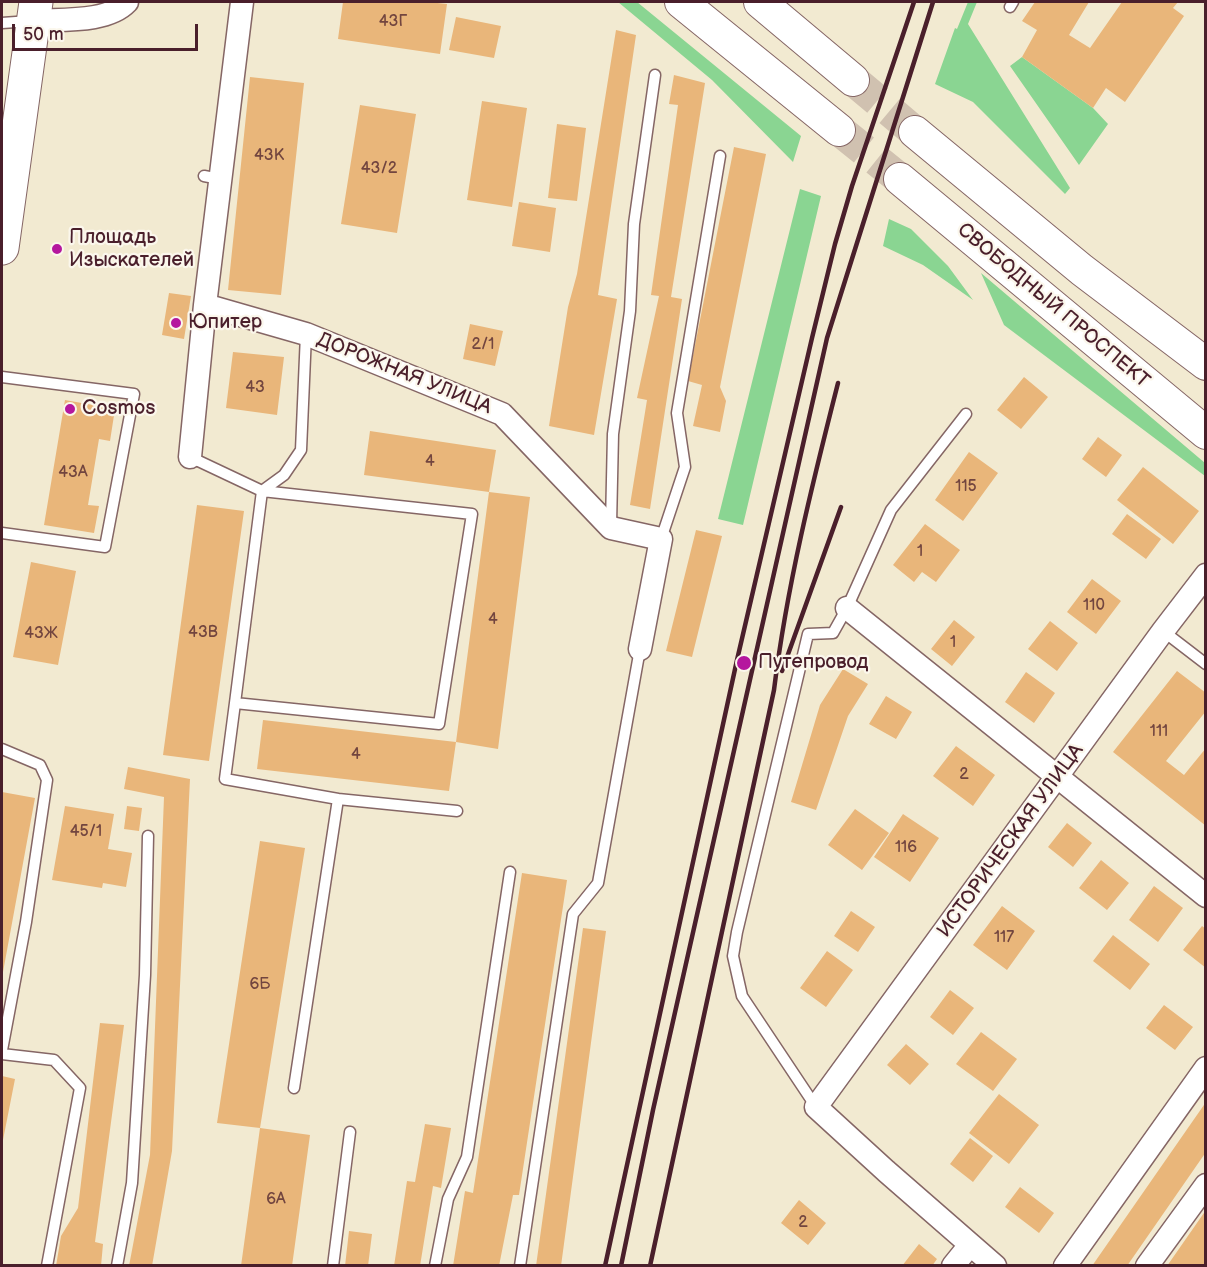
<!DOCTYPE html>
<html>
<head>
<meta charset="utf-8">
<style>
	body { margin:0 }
	#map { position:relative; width:1207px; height:1267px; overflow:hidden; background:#f2ead1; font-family:"Balsamiq Sans",sans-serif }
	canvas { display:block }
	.frame { position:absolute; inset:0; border:3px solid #4a1f2b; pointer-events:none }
	.scale { position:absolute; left:12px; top:24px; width:186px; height:27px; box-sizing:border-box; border:3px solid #4a1f2b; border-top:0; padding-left:8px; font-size:18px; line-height:21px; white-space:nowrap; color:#4a1f2b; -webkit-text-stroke:4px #fbf7ec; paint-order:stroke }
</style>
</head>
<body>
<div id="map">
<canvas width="1207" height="1267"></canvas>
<div class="frame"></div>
<div class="scale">50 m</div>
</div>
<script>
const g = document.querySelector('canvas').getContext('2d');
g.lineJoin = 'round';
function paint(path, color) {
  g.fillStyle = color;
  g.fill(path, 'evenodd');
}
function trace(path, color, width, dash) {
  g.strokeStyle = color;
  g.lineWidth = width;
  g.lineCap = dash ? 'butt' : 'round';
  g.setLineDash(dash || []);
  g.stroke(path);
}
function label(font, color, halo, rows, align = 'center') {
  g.font = font + ' "Balsamiq Sans",sans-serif';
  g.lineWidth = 4.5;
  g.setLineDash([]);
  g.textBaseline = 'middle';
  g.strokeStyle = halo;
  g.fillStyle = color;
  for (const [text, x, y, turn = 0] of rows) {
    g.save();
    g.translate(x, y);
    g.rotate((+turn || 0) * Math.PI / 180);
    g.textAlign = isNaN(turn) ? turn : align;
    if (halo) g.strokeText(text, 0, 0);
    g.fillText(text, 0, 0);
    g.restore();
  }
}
paint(new Path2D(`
	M618,2H637L801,136L793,162L712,80Z
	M968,2H977L968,24L1070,188L1065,194L973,102L935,84L955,28L957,29Z
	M1022,57L1093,108L1108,124L1079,165L1010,66Z
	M800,189L821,196L743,525L718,519Z
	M889,219L911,229L948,266L973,300L923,265L883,246Z
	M981,273L1205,463V476L1004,325Z`), '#8ad592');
paint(new Path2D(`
	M343,2H428L447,4L440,54L338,39Z
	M1035,2H1089L1069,35L1090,48L1122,2H1178L1173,8L1184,16L1125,102L1106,88L1093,108L1022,57L1037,30L1022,21Z
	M456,17L501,26L494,58L449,50Z
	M616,30L636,35L598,295L617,299L594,435L549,426L568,307L577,274Z
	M674,75L705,83L671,297L682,299L650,509L630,505L647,400L637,398L659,296L651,295L678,105L669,104Z
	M250,77L304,83L281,295L228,290Z
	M482,101L527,108L512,207L467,200Z
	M360,105L416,114L397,233L341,224Z
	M557,124L586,128L577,201L548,198Z
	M734,147L766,154L720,387L726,401L720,432L693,426L702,385L688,381Z
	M519,202L556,208L550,252L512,246Z
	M169,293L191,296L184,339L162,335Z
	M470,324L503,331L495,366L463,359Z
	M233,352L284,357L277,415L226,408Z
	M1024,377L1048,397L1021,429L997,410Z
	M65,400L115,409L110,441L99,439L88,505L99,506L94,533L44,525Z
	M370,431L496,450L489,492L364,475Z
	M1098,437L1122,455L1106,477L1082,459Z
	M969,452L998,473L963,521L935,500Z
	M1143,467L1199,511L1173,544L1117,500Z
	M489,492L530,497L498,749L456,742Z
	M197,505L244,511L209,761L163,755Z
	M1127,514L1161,539L1146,559L1112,534Z
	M925,524L960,550L936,582L922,572L914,582L893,565Z
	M696,530L722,536L692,657L666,651Z
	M31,562L76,571L58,665L13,657Z
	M1092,579L1121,601L1096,634L1067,612Z
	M954,620L975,637L952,666L931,649Z
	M1050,621L1078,643L1057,671L1028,649Z
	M843,669L868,684L848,716L816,810L791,802L820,705Z
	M1177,671L1206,693V711L1166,761L1184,775L1206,748V826L1113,752Z
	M1026,672L1055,693L1034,723L1005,702Z
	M886,696L912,712L896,739L869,724Z
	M263,720L456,742L449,791L257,769Z
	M956,746L995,775L973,806L933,776Z
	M128,767L190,779L172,1151L152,1266H129L150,1155L164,797L124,789Z
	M2,792L35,798L3,972L2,971Z
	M65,806L114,814L108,849L132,853L126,887L103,883L102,888L52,880Z
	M127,806L142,808L139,831L124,829Z
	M855,809L889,833L862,870L828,845Z
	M903,814L939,838L910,882L874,857Z
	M1067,823L1092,843L1073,867L1048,847Z
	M260,841L305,848L260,1128L217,1123Z
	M1101,860L1129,883L1107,910L1079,888Z
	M522,873L567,880L519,1195H513L499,1266H453L465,1191L473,1193Z
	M1154,886L1183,908L1158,942L1129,920Z
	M1002,906L1035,931L1007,970L973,945Z
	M851,911L875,927L858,952L834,936Z
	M1202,926L1206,929V968L1183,950Z
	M583,928L606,931L561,1266H536Z
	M1113,935L1150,964L1130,990L1093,961Z
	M827,951L853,970L826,1007L800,988Z
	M950,990L974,1008L953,1035L930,1017Z
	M1164,1005L1193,1027L1175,1050L1146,1028Z
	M100,1023L124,1025L95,1242L103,1244L101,1266H56L61,1236L78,1208Z
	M981,1032L1017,1059L993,1091L956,1064Z
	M906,1044L929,1064L910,1085L887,1065Z
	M2,1076L15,1079L3,1140H2Z
	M999,1094L1039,1125L1009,1164L969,1133Z
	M1206,1102V1152L1127,1266H1092Z
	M425,1124L451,1128L441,1188L433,1186L420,1266H394L407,1181L415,1182Z
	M260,1128L310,1135L292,1266H241Z
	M970,1138L993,1156L973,1182L950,1164Z
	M1020,1187L1054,1213L1039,1233L1005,1207Z
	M799,1200L826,1223L808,1245L781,1223Z
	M1206,1210V1266H1167Z
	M349,1231L372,1234L368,1266H345Z
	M919,1244L937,1259L932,1266H902Z`), '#e9b67a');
trace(new Path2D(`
	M853,80L915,132
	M839,130L900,179`), '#d0c1b0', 32, [32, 16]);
const lane = new Path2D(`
	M1010,7L1013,2
	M2,23L30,21
	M204,176L220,179
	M2,377L134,394L105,547L2,533
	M190,457L262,491L472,514L439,724L235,703L225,779L338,799L294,1088
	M611,525L613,434L630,311L634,224L655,75
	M661,539L685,467L677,413L720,156
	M1163,631L1206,664
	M235,703L262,491L284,475L301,450L306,334
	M2,749L40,765L47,780L26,922L2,1050
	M338,799L457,811
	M2,1054L54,1060L80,1088L47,1266
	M816,1107L742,996L733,956L737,932L808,634L833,633L847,608L891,510L966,414
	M117,1266L132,1183L145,975L148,836
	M333,1266L350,1132
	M435,1266L448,1199L467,1157L510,872
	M520,1266L573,914L598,883L640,649`);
const street = new Path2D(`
	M34,21C62,19 107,23 127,2
	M205,305L306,334L502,414L611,528L661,539L640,649
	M190,457L205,305L242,2
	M847,608L1206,896
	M953,1266L970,1245
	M995,1266L886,1171L816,1107L1163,631L1206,575
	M1065,1266L1206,1068
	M1147,1266L1206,1185`);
const secondary = new Path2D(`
	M681,2L839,130
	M760,2L853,80
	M915,132L1082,270L1206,364
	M900,179L1206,433`);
const primary = new Path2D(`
	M2,248L36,2`);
trace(lane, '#856665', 13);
trace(street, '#856665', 25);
trace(secondary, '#856665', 34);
trace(primary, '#856665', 35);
trace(lane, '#fff', 10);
trace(street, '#fff', 22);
trace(secondary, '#fff', 32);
trace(primary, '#fff', 33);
trace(new Path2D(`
	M782,671L841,507
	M605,1266L737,660L812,338L835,244L852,186L914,2
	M621,1266L653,1110L827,338L933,2
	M650,1266L774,690C787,585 812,485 838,383`), '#4a1f2b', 4.5);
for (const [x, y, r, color] of [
	[57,249,6,"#b5179e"],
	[176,323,6,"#b5179e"],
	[70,409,6,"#b5179e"],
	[744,663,8,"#b5179e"]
]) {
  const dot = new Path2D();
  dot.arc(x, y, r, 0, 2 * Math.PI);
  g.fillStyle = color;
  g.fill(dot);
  trace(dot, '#fbf7ec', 2);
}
label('16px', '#72453f', null, [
	["43Г",393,22],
	["43К",269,156],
	["43/2",379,169],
	["2/1",483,345],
	["43",255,388],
	["4",430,462],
	["43А",73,473],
	["115",966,487],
	["1",920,552],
	["110",1094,606],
	["4",493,620],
	["43В",203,633],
	["43Ж",41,634],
	["1",953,643],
	["111",1159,732],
	["4",356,755],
	["2",964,775],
	["45/1",86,832],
	["116",906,848],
	["117",1004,938],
	["6Б",260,985],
	["6А",276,1200],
	["2",803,1223]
]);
label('20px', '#4a1f2b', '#fbf7ec', [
	["Площадь",69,238],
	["Изыскателей",69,261],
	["Юпитер",188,323],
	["Cosmos",82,409],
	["Путепровод",758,663]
], 'left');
label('20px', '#4a1f2b', '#fbf7ec', [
	["СВОБОДНЫЙ ПРОСПЕКТ",1053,306,40],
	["ДОРОЖНАЯ УЛИЦА",404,374,22],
	["ИСТОРИЧЕСКАЯ УЛИЦА",1011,841,-54]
]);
</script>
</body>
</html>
